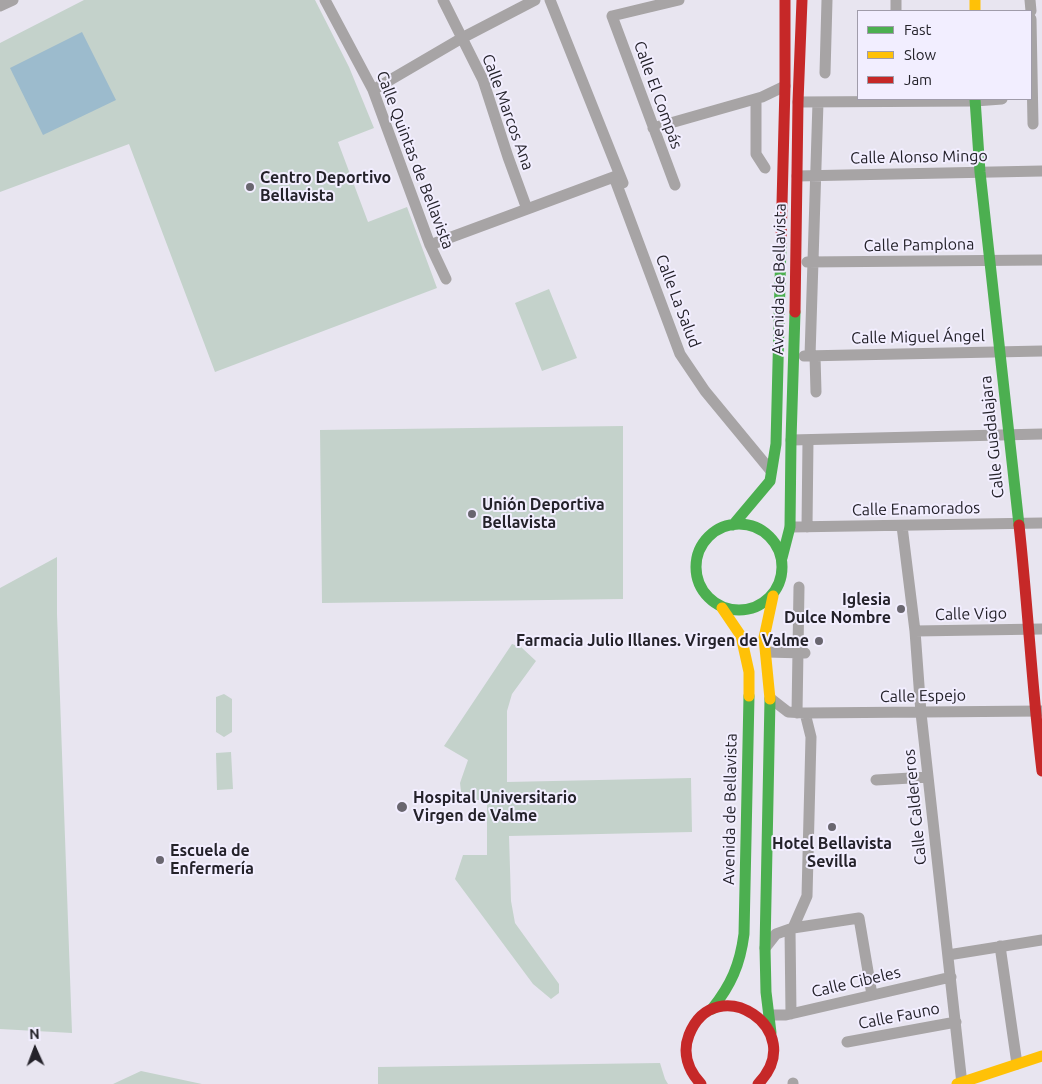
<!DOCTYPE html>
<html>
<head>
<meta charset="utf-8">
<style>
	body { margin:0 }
	#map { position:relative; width:1042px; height:1084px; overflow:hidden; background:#e8e5f0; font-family:Ubuntu,sans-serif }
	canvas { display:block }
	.legend { position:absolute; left:857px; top:10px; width:175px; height:90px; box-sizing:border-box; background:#f2eeff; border:1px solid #a09caa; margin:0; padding:6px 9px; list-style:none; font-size:15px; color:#24222a }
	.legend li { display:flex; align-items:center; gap:10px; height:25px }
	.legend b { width:25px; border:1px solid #a09caa }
	.north { position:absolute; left:10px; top:1024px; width:50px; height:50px; -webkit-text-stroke:4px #f2eeff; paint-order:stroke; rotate:358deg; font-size:14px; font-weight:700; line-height:20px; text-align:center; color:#24222a }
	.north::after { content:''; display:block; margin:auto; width:18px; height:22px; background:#24222a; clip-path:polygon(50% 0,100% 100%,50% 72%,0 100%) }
</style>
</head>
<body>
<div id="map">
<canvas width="1042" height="1084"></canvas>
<ul class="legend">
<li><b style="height:6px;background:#4caf50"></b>Fast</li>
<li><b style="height:6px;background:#ffc107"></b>Slow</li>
<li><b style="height:6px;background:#c62828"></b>Jam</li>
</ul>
<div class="north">N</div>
</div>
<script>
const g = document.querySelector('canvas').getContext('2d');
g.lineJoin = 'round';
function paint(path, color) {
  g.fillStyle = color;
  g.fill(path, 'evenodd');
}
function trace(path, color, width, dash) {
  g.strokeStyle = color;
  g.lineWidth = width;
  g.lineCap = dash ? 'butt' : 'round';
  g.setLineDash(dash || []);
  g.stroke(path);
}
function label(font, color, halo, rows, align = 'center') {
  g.font = font + ' Ubuntu,sans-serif';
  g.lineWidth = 4;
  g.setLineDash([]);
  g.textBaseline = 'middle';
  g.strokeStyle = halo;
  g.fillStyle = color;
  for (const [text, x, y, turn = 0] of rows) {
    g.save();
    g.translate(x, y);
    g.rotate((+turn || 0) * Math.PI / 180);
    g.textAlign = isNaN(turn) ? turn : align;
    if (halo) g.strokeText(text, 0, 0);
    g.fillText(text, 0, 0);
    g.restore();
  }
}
paint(new Path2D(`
	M84,0H315L349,67L374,128L338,142L368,222L407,207L437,288L215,372L129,144L0,192V43Z
	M549,289L577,358L542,371L515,303Z
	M623,426V599L322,603L320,430Z
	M57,557V614L72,1033L0,1029V588Z
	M512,644L521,647L536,661L512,694L507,711V782L691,778L692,832L509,836L511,901L515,923L559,984V993L551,999L533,984L455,879L463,855H487V800H462L460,783L468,760L444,746Z
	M224,694L232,699V732L224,737L216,732V697Z
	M231,752L233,789L217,790L216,753Z
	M660,1063L665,1079L668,1084H378V1067Z
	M141,1071L202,1084H113Z`), '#c4d2cb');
paint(new Path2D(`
	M82,32L116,100L43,135L10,68Z`), '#9cbbcd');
trace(new Path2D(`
	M325,0L373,90L430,245L446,279
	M443,0L483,80L508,157L527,209
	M550,0L623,183
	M1030,0L1031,11
	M0,6L13,0
	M896,11V0
	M1031,19L1033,124
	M825,73L827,0
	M373,90L462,38L535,0
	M756,99V154L765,168
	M798,102L975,101L1002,99
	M653,128L762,97L785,86
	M797,176L1042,171
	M614,177L680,354L705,391L771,471
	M675,185L612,16L679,0
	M430,245L619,175
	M807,262L1042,260
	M804,356L1042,351
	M810,356L818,102
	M815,356L816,392
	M791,440L1042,434
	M902,526L915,631L921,713L962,1084
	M790,527L1042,523
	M807,527L808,440
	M915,631L1042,629
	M766,652L805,653
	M797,713L799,587
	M805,713L1042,711
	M876,780L928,777
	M793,928L859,918L872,995
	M790,929L791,1014
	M1000,946L1017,1064
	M765,948L776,934L793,928L807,896L811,737L805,713L788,712L770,698
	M948,955L1042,940
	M769,1015H786L951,977
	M847,1042L956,1022
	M793,1083V1084`), '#a7a4a5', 11);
trace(new Path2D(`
	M975,99L980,172L1019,525
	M696 567a43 43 0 1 1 86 0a43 43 0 1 1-86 0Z
	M733,525L770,481L776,444L781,243
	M782,558L790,527L791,440L795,312
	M770,699L765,948L766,992L771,1033
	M712,1009C731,985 740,965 744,934L749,696`), '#4caf50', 11);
trace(new Path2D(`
	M975,0V11
	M722,608L741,636L749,672V696
	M770,699L764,638L773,596
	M957,1084L1042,1056`), '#ffc107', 11);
trace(new Path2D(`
	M781,243L785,86V0
	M795,312L798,102L802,0
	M1019,525C1028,607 1032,689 1042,771
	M701,1084C688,1070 682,1053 689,1035C715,968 811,1030 758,1084`), '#c62828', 11);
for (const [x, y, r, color] of [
	[250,187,5,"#69666f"],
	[472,514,5,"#69666f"],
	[901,609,5,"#69666f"],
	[819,641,5,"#69666f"],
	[402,807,6,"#69666f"],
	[832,827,5,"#69666f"],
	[160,860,5,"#69666f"]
]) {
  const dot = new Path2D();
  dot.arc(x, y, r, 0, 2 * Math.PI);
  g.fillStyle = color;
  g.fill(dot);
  trace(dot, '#f2eeff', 2);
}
label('16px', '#24222a', '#f2eeff', [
	["Calle El Compás",658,95,70],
	["Calle Marcos Ana",508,112,70],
	["Calle Alonso Mingo",919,157,-1],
	["Calle Quintas de Bellavista",415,160,69],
	["Calle Pamplona",919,245,-1],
	["Avenida de Bellavista",779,279,-89],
	["Calle La Salud",678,301,69],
	["Calle Miguel Ángel",918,337,-1],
	["Calle Guadalajara",992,437,-96],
	["Calle Enamorados",916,509,-1],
	["Calle Vigo",971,614,-1],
	["Calle Espejo",923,696,-1],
	["Calle Caldereros",915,807,-96],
	["Avenida de Bellavista",730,809,-89],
	["Calle Cibeles",856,982,-13],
	["Calle Fauno",899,1016,-11]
]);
label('bold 16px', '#24222a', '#f2eeff', [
	["Centro Deportivo",260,178],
	["Bellavista",260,196],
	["Unión Deportiva",482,505],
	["Bellavista",482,523],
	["Iglesia",891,600,"right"],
	["Dulce Nombre",891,618,"right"],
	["Farmacia Julio Illanes. Virgen de Valme",809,641,"right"],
	["Hospital Universitario",413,798],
	["Virgen de Valme",413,816],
	["Hotel Bellavista",832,844,"center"],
	["Sevilla",832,862,"center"],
	["Escuela de",170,851],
	["Enfermería",170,869]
], 'left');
</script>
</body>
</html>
